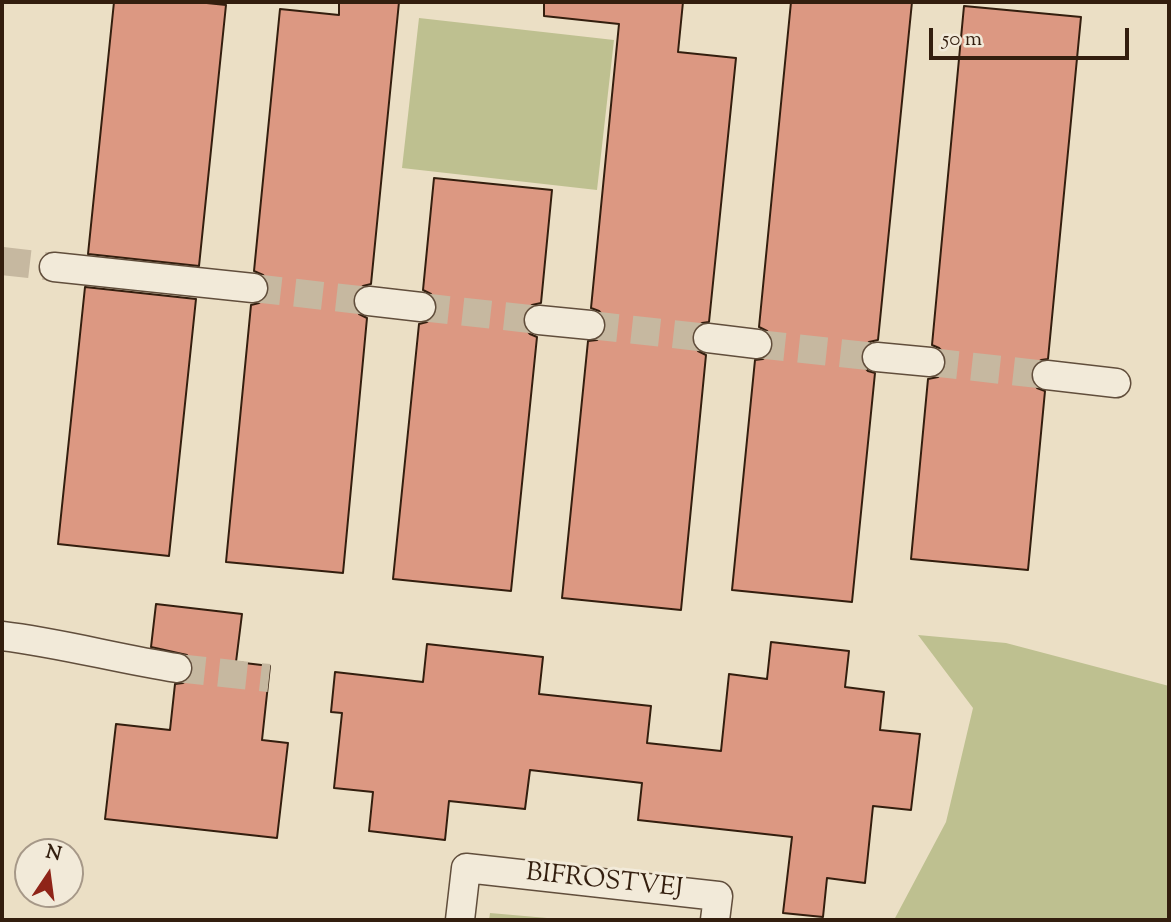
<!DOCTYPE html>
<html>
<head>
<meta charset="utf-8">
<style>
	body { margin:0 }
	#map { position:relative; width:1171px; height:922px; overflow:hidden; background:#ebdfc5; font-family:"Sorts Mill Goudy",serif }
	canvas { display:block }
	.frame { position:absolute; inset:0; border:4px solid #331e0e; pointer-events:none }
	.north { position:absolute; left:14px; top:838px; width:70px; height:70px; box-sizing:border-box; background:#f2ead9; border:2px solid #a69888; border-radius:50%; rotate:13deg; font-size:19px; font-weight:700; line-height:28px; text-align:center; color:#331e0e }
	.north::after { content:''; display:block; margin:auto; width:24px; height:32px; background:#8f2418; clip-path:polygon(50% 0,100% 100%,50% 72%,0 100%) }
	.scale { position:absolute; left:929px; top:28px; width:200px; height:32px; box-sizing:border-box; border:4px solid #331e0e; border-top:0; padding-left:9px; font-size:21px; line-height:24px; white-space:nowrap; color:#331e0e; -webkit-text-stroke:5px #f2ead9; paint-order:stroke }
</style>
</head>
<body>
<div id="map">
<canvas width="1171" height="922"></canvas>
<div class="frame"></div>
<div class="north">N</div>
<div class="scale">50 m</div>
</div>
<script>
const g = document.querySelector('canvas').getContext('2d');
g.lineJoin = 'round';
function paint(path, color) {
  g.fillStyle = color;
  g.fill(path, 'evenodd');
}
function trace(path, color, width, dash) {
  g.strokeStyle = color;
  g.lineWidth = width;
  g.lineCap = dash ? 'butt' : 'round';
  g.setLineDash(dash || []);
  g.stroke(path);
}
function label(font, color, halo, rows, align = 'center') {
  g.font = font + ' "Sorts Mill Goudy",serif';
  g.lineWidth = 6;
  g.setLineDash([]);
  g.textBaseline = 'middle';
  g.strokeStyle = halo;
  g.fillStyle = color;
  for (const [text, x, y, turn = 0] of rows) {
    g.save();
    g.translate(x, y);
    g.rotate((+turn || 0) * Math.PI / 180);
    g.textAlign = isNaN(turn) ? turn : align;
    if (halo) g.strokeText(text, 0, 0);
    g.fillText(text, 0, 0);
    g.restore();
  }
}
paint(new Path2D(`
	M419,18L614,40L597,190L402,168Z
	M918,635L1006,643L1169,686V920H894L946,822L973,708Z
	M490,913L570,920H489Z`), '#bec090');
const building = new Path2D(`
	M114,2H197L226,5L199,266L88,254Z
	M339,2H399L371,284L363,286L356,291L353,300L354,307L359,314L367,318L343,573L226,562L251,305L259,303L266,298L270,289L268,281L263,275L254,271L280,9L339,15Z
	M544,2H683L678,52L736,58L709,322L702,323L695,328L692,337L693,344L698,351L706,355L681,610L562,598L588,341L597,340L603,335L606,327L605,318L599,311L591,308L619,24L544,16Z
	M791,2H912L878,340L869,342L863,348L861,355L862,365L868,371L875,373L852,602L732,590L755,360L763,359L770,354L774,345L772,337L767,331L759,327Z
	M964,6L1081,17L1048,359L1041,360L1034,365L1030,374L1032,381L1037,388L1045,391L1028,570L911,559L928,379L938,377L943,372L946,364L945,354L939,348L932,345Z
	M434,178L552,190L541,303L532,305L526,310L523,318L524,327L530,334L537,337L511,591L393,579L419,324L427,322L434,317L438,308L436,301L431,294L423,290Z
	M85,287L196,299L169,556L58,544Z
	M156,604L242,614L236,662L270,666L262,740L288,743L277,838L105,819L116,724L170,730L175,684L183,683L189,679L193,671V663L187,655L151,647Z
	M771,642L849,651L845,687L884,692L880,730L920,734L911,810L873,806L865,883L827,878L823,917L783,913L792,837L638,820L642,783L530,770L525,809L449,801L445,840L369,831L373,792L334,788L342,713L331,712L335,672L423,682L427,644L543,657L539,694L651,706L647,743L721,751L729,674L767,679Z`);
paint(building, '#dc9882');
trace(building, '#331e0e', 2);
trace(new Path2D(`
	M2,261L54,267
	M253,288L369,301
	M421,307L539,320
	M590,325L708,338
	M757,344L877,357
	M930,362L1047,375
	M177,668L269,678`), '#c6b8a0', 28, [28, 14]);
const minor = new Path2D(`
	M54,267L253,288
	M369,301L421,307
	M539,320L590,325
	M708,338L757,344
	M877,357L930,362
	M1047,375L1116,383
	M2,636C61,643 118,659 177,668
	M460,920L466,868L718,896L715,920`);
trace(minor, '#614e3c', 31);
trace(minor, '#f2ead9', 28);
label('26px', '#331e0e', '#f2ead9', [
	["BIFROSTVEJ",604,883,6]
]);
</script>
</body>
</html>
